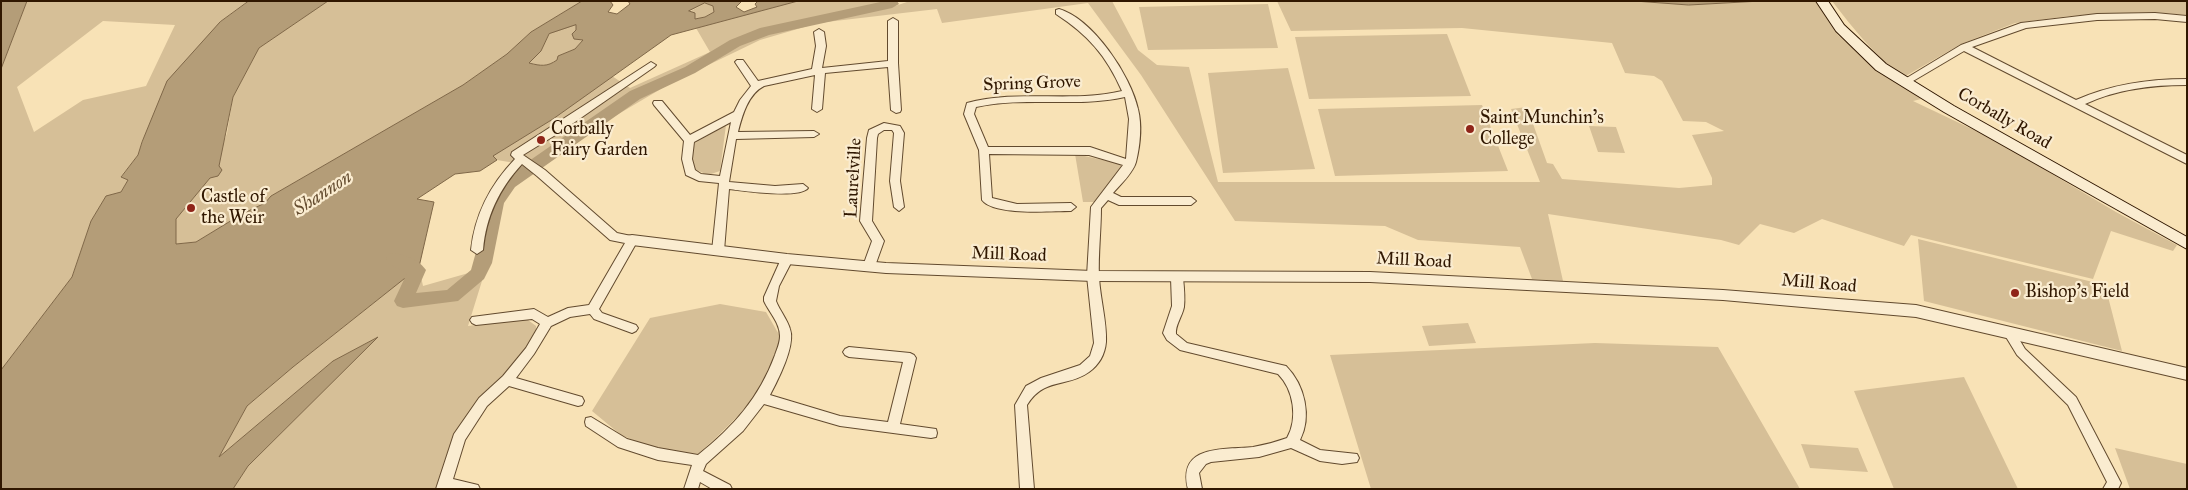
<!DOCTYPE html>
<html>
<head>
<meta charset="utf-8">
<style>
	body { margin:0 }
	#map { position:relative; width:2188px; height:490px; overflow:hidden; background:#f8e2b6; font-family:"IM FELL Great Primer",serif }
	canvas { display:block }
	.frame { position:absolute; inset:0; border:2px solid #301700; pointer-events:none }
</style>
</head>
<body>
<div id="map">
<canvas width="2188" height="490"></canvas>
<div class="frame"></div>
</div>
<script>
const g = document.querySelector('canvas').getContext('2d');
g.lineJoin = 'round';
function paint(path, color) {
  g.fillStyle = color;
  g.fill(path, 'evenodd');
}
function trace(path, color, width, dash) {
  g.strokeStyle = color;
  g.lineWidth = width;
  g.lineCap = dash ? 'butt' : 'round';
  g.setLineDash(dash || []);
  g.stroke(path);
}
function label(font, color, halo, rows, align = 'center') {
  g.font = font + ' "IM FELL Great Primer",serif';
  g.lineWidth = 4.5;
  g.setLineDash([]);
  g.textBaseline = 'middle';
  g.strokeStyle = halo;
  g.fillStyle = color;
  for (const [text, x, y, turn = 0] of rows) {
    g.save();
    g.translate(x, y);
    g.rotate((+turn || 0) * Math.PI / 180);
    g.textAlign = isNaN(turn) ? turn : align;
    if (halo) g.strokeText(text, 0, 0);
    g.fillText(text, 0, 0);
    g.restore();
  }
}
paint(new Path2D(`
	M27,1H249L220,22L142,141L138,155L121,176L128,180L121,192L106,197L91,221L72,277L1,370V69ZM103,21L175,25L146,86L83,100L34,132L17,87Z
	M328,1H582L531,32L507,54L463,85L271,196L265,203L242,214L196,242L176,244V219L210,178L218,176L220,153L227,133L233,97L259,48Z
	M798,1H891L895,6L910,1H1112L1138,50L1157,65L1189,67L1218,182H1540L1511,109L1527,107L1547,163L1553,164L1562,179L1679,188L1712,185V178L1692,135L1724,131L1706,122L1683,121L1662,81L1654,76L1625,73L1612,43L1462,28L1291,31L1277,1H1635L1689,5L1761,1H1815L1838,35L1866,59L1921,99L1913,101L1993,139L2116,212L2177,245L2173,251L2111,231L2093,279L1911,235L1904,246L1822,219L1794,233L1760,224L1739,245L1721,240L1548,214L1563,281L1532,279L1520,247L1418,240L1385,226L1235,221L1141,75L1088,3L942,23L937,9L818,23L760,40L671,83L583,135L530,173L521,164L497,160L492,156L553,119L612,76L630,88L710,52L696,28Z
	M1832,1H2187V15L2150,12L2070,16L2015,23L1961,44L1904,77C1875,57 1854,29 1832,1Z
	M705,3L713,6L714,12L705,17L695,19V13L689,12Z
	M1268,4L1278,48L1148,50L1139,7Z
	M576,24V30L583,40L575,49L558,56L557,60C547,67 541,66 529,63L541,51L549,34Z
	M1447,34L1471,96L1309,99L1295,37Z
	M1288,68L1315,169L1223,173L1208,73Z
	M1482,105L1508,171L1335,176L1318,109Z
	M726,125L720,171L708,175L694,169L691,155L695,143Z
	M1589,126L1616,127L1625,153L1598,152Z
	M1075,154L1117,163L1123,166L1095,202H1083Z
	M1918,239L2105,285L2122,351L1924,301Z
	M419,267L423,286L486,268L468,326L520,319L528,320L536,326V333L518,361L493,386L437,489H233L248,466L376,338L333,361L218,458L247,406L293,367Z
	M720,304L766,312L781,338C778,348 776,359 772,368C755,402 726,429 698,454L654,449L621,435L592,411L650,318Z
	M1468,323L1476,343L1429,346L1422,326Z
	M1595,343L1718,347L1800,489H1371L1330,355Z
	M1964,377L2018,489H1894L1854,391Z
	M1801,444L1858,448L1868,472L1810,468Z
	M2115,448L2187,464V489H2130Z`), '#d6bf97');
const water = new Path2D(`
	M1,1H27L1,69Z
	M249,1H328L259,48L233,97L219,166L222,170L218,176L210,178L176,219V244L196,242L242,214L265,203L271,196L463,85L507,54L531,32L582,1H610L613,5L608,12L617,14L630,4L628,1H742L736,7L744,12L757,7L755,4L758,1H798L671,35L553,119L493,156L497,160L480,171L455,174L417,199L434,202L419,267L293,367L247,406L219,457L333,361L378,337L248,466L233,489H1V370L72,277L91,221L106,196L121,192L128,180L121,177L138,155L142,142L167,81L220,22ZM705,3L713,6L714,12L705,17L695,19V13L689,11ZM576,25V30L572,34L574,39L583,40L575,49L558,56L557,60C547,67 541,66 529,63L541,51L549,34Z
	M1635,1H1761L1689,5Z`);
paint(water, '#b49d78');
trace(water, '#7f6748', 1);
paint(new Path2D(`
	M885,1H897L899,4L892,8L769,35L740,46L695,73L640,99L515,187L504,203L492,263L484,279L458,301L403,308L397,306L394,301L407,273L389,264L386,259L389,254C399,251 420,260 426,270L416,293L447,290L471,270L481,234L488,202L503,179L630,91L685,67L730,40L760,28Z`), '#b49d78');
const minor = new Path2D(`
	M1059,9C1093,19 1131,76 1138,109C1142,125 1140,146 1136,162C1133,173 1120,185 1113,193L1121,197H1191L1196,201L1191,205H1119L1108,200L1101,208C1101,231 1098,254 1099,277C1100,298 1107,322 1106,342C1105,354 1099,365 1089,372C1067,388 1044,377 1027,405L1034,489H1020L1015,405L1026,386L1041,378L1080,365L1090,356L1094,343L1087,276L1091,207L1123,165L1089,155L989,154L992,198L1017,204L1071,203L1076,207L1071,211C1051,211 994,216 982,200L979,150L964,114L967,103C1018,89 1071,103 1122,91C1106,55 1088,35 1056,14V10ZM1125,97L1129,119L1126,159L1090,147H988L974,114L976,107C1025,96 1075,108 1125,97Z
	M2155,13L2187,16V22L2155,19L2097,20L2026,28L1972,47L2076,100C2112,84 2149,79 2187,79V85C2151,85 2117,89 2085,104L2187,155V164L1964,51L1908,84L1905,85L1900,82L1961,45L2021,23L2097,14Z
	M893,18L898,21V63L901,110L900,112L896,113L891,110L888,67L825,73L822,109L817,112L812,109L815,75L764,86C748,94 742,116 738,132L814,131L819,134L814,137L736,139L729,182L775,186L803,184L808,188C799,199 744,191 729,189L724,251L718,255L714,254L712,251L719,183L699,181L686,175L682,159L684,141L654,105L653,103L654,101H662L690,135L734,112L740,100L751,86L735,62L737,60H743L758,81L812,69L816,46L814,32L819,29L824,32L826,46L822,68L888,61V21ZM731,122L720,176L701,174L695,170L692,159L694,142Z
	M651,62L656,65L654,67L562,131L523,155L545,170L617,233L636,237L638,240L599,309L602,313L636,325L638,328L636,331L632,333L594,319L590,314L570,317L551,326L534,354L516,378L582,397L584,401L582,405L578,406L509,386L487,406L465,440L453,479L478,485L480,489H436L454,434L479,398L503,376L526,348L540,324L532,319L476,325L472,323L470,320L472,317L534,309L548,317L568,308L589,305L625,243L610,240L537,176L522,164C499,189 486,216 483,250L477,254L471,250C475,214 490,185 515,159L511,155L512,152Z
	M884,123L900,126L904,133L900,181L904,207L899,211L894,207L890,181L894,133L892,130H884L878,134L877,138L872,221L884,241L875,266L873,269H865L863,266L872,241L860,221L867,138L869,130Z
	M787,255L793,259L779,286L776,301C780,311 787,319 790,329C796,345 778,380 770,395L840,416L888,422L903,362L849,357L845,355L843,352L845,349L849,347L910,353L914,355L916,358L900,424L936,429L937,433L936,437L931,438L840,426L764,404L743,431L706,464L703,471L730,485L732,489H712L700,482L698,489H684L692,465L658,460L618,447L586,426L585,422L586,418L591,417L627,439L658,448L698,455C734,426 759,398 775,355C777,349 780,343 780,336C780,323 769,312 764,301V297L781,259Z
	M1177,274L1181,275L1183,278C1184,287 1185,298 1184,307C1182,317 1175,325 1176,334L1187,343L1286,366C1305,385 1312,417 1300,440L1320,450L1357,454L1359,458L1357,462L1342,464L1320,461L1291,448L1259,457L1211,462L1206,464L1199,473L1202,489H1188C1177,444 1224,450 1253,447C1265,445 1276,442 1287,438C1298,419 1294,390 1278,374L1180,350L1167,340L1163,333L1172,306L1171,278L1173,275Z
	M2009,327L2013,329L2025,349L2076,397L2121,483L2118,489H2103L2107,482L2068,405L2017,355L2003,332L2005,329Z`);
const tertiary = new Path2D(`
	M632,235L787,254L886,263L1093,271L1370,272L1723,290L1916,305L2187,368V380L1916,317L1723,300L1370,282L1093,281L886,273L787,264L632,245L627,244L625,240L627,236Z`);
const secondary = new Path2D(`
	M1816,1H1828L1844,25L1886,64L1954,106L2187,237V249L1944,112L1876,70L1836,31Z`);
trace(minor, '#624a2e', 2);
trace(tertiary, '#624a2e', 2);
trace(secondary, '#301700', 2);
paint(minor, '#faecd0');
paint(tertiary, '#faecd0');
paint(secondary, '#faecd0');
for (const [x, y, r, color] of [
	[1470,129,5,"#8f2418"],
	[541,140,5,"#8f2418"],
	[191,208,5,"#8f2418"],
	[2015,293,5,"#8f2418"]
]) {
  const dot = new Path2D();
  dot.arc(x, y, r, 0, 2 * Math.PI);
  g.fillStyle = color;
  g.fill(dot);
  trace(dot, '#faecd0', 2);
}
label('18px', '#301700', '#faecd0', [
	["Spring Grove",1032,84,-2],
	["Corbally Road",2004,119,30],
	["Laurelville",854,178,-87],
	["Mill Road",1009,255,2],
	["Mill Road",1414,261,3],
	["Mill Road",1819,284,5]
]);
label('18px', '#301700', '#faecd0', [
	["Saint Munchin's",1480,119],
	["College",1480,140],
	["Corbally",551,130],
	["Fairy Garden",551,151],
	["Castle of",201,198],
	["the Weir",201,219],
	["Bishop's Field",2025,293]
], 'left');
label('italic 19px', '#654d30', '#faecd0', [
	["Shannon",323,194,-33]
]);
</script>
</body>
</html>
